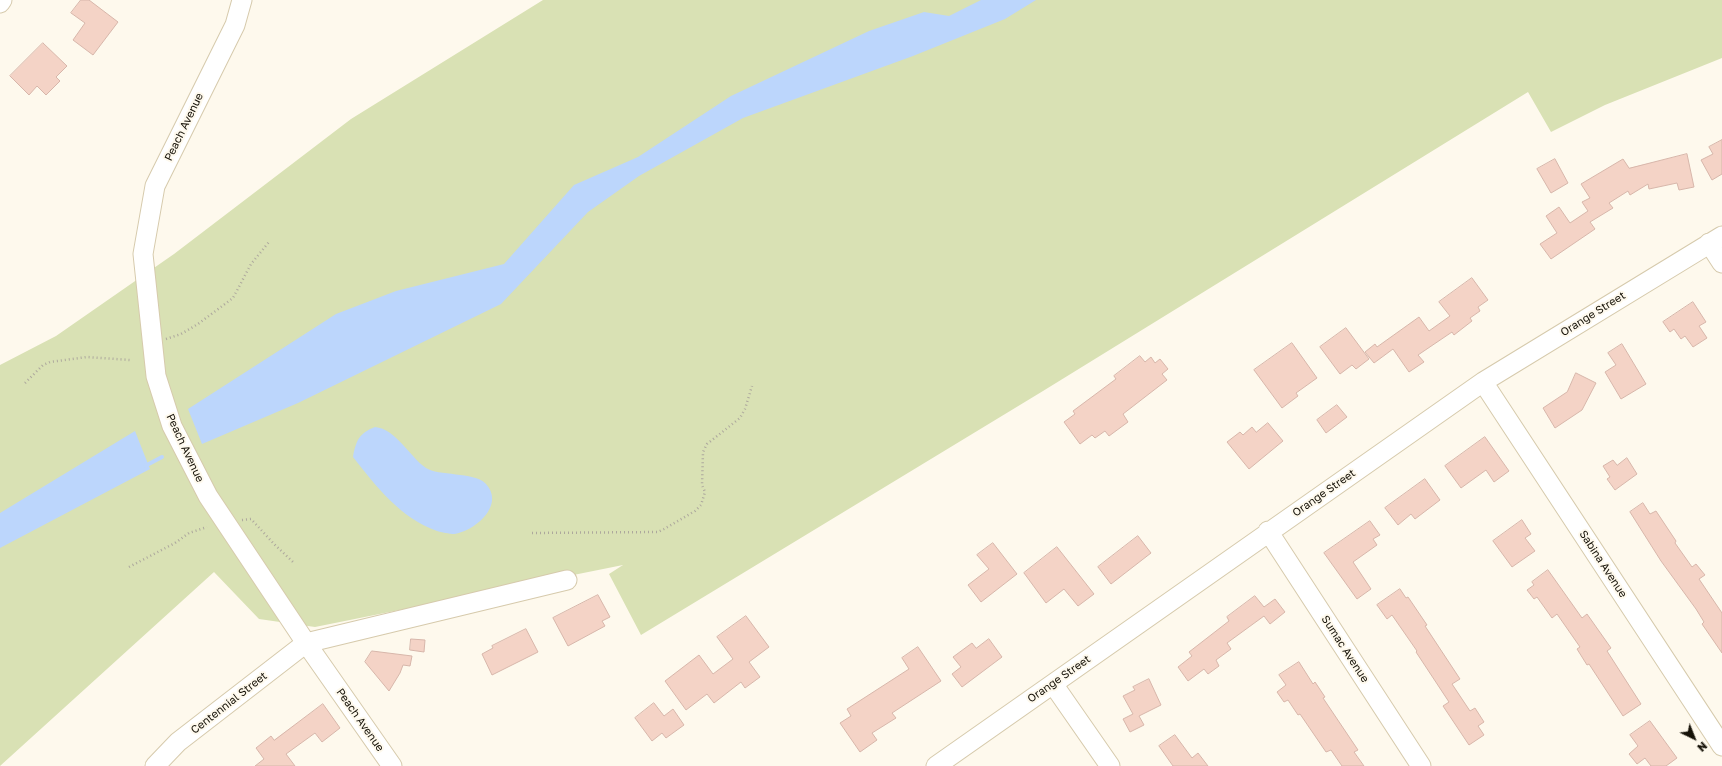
<!DOCTYPE html>
<html>
<head>
<meta charset="utf-8">
<style>
	body { margin:0 }
	#map { position:relative; width:1722px; height:766px; overflow:hidden; background:#fef9ed; font-family:"Golos Text",sans-serif }
	canvas { display:block }
	.north { position:absolute; left:1674px; top:718px; width:40px; height:40px; -webkit-text-stroke:3px #fef9ed; paint-order:stroke; rotate:137deg; font-size:11px; font-weight:700; line-height:16px; text-align:center; color:#161208 }
	.north::after { content:''; display:block; margin:auto; width:14px; height:18px; background:#161208; clip-path:polygon(50% 0,100% 100%,50% 72%,0 100%) }
</style>
</head>
<body>
<div id="map">
<canvas width="1722" height="766"></canvas>
<div class="north">N</div>
</div>
<script>
const g = document.querySelector('canvas').getContext('2d');
g.lineJoin = 'round';
function paint(path, color) {
  g.fillStyle = color;
  g.fill(path, 'evenodd');
}
function trace(path, color, width, dash) {
  g.strokeStyle = color;
  g.lineWidth = width;
  g.lineCap = dash ? 'butt' : 'round';
  g.setLineDash(dash || []);
  g.stroke(path);
}
function label(font, color, halo, rows, align = 'center') {
  g.font = font + ' "Golos Text",sans-serif';
  g.lineWidth = 4;
  g.setLineDash([]);
  g.textBaseline = 'middle';
  g.strokeStyle = halo;
  g.fillStyle = color;
  for (const [text, x, y, turn = 0] of rows) {
    g.save();
    g.translate(x, y);
    g.rotate((+turn || 0) * Math.PI / 180);
    g.textAlign = isNaN(turn) ? turn : align;
    if (halo) g.strokeText(text, 0, 0);
    g.fillText(text, 0, 0);
    g.restore();
  }
}
paint(new Path2D(`
	M543,0H1722V58L1605,105L1551,132L1528,92L1043,391L641,635L609,574L623,565L315,627L259,619L214,572L0,766V365L56,336L174,254L351,119Z`), '#d9e1b4');
paint(new Path2D(`
	M981,0H1036L1005,19L913,56L743,118L639,176L588,212L501,304L298,403L202,444L188,409L336,314L396,291L504,264L574,185L638,157L731,96L869,31L924,12L949,16Z
	M375,427C396,429 409,456 426,468C438,476 474,472 485,483C506,504 476,531 454,534C450,534 441,532 437,531C400,518 376,486 353,457C356,441 359,433 375,427Z
	M135,431L150,469L0,548V513Z`), '#bcd6fc');
trace(new Path2D(`
	M145,466L162,457`), '#bcd6fc', 4);
const building = new Path2D(`
	M81,0H89L118,22L93,55L73,40L85,23L71,13Z
	M43,43L67,66L56,77L60,81L46,95L37,86L29,95L10,76Z
	M1722,140V174L1712,180L1701,160L1713,154L1709,147Z
	M1687,154L1694,187L1679,190L1677,183L1649,189L1648,184L1630,195L1628,191L1609,203L1613,208L1590,222L1595,229L1551,259L1540,244L1557,233L1546,216L1559,207L1570,223L1588,211L1582,202L1590,198L1581,184L1623,159L1629,168Z
	M1555,159L1568,183L1551,193L1537,169Z
	M1472,278L1488,300L1478,307L1480,311L1470,318L1472,321L1454,335L1452,332L1418,355L1424,362L1409,372L1393,349L1374,363L1365,352L1375,344L1377,347L1419,317L1429,331L1450,316L1439,302Z
	M1693,302L1706,322L1699,326L1707,338L1693,347L1685,336L1681,339L1674,329L1670,332L1663,322Z
	M1346,328L1369,359L1356,369L1352,365L1340,374L1320,347Z
	M1292,343L1317,378L1296,393L1298,396L1282,408L1254,370Z
	M1622,344L1646,384L1621,399L1605,372L1616,365L1608,353Z
	M1140,356L1145,362L1151,357L1155,363L1160,359L1168,369L1162,374L1167,380L1123,414L1128,422L1109,436L1105,431L1095,438L1092,435L1080,444L1064,422L1075,414L1073,411L1116,379L1114,376Z
	M1576,373L1596,383L1582,410L1555,428L1543,408L1567,392Z
	M1337,405L1347,417L1326,433L1317,420Z
	M1268,423L1283,441L1249,469L1227,442L1240,432L1243,435L1252,427L1256,432Z
	M1485,437L1509,471L1494,482L1486,470L1461,488L1445,466Z
	M1627,458L1637,474L1615,490L1607,479L1610,477L1603,466L1613,460L1617,465Z
	M1425,479L1440,500L1415,519L1411,514L1398,525L1385,508Z
	M1643,503L1650,514L1656,511L1676,541L1675,543L1692,567L1696,564L1705,575L1699,579L1722,613V653L1702,624L1704,622L1696,609L1661,561L1630,512Z
	M1522,520L1531,534L1525,538L1535,551L1512,567L1493,541Z
	M1370,521L1380,535L1373,539L1377,545L1353,562L1371,589L1357,599L1324,553Z
	M1138,536L1151,553L1111,584L1098,567Z
	M993,543L1017,574L981,602L968,585L989,569L977,555Z
	M1057,547L1094,594L1078,606L1064,589L1046,603L1024,573Z
	M1548,570L1582,618L1587,614L1611,648L1607,651L1641,704L1623,716L1589,664L1587,665L1577,649L1580,647L1557,614L1552,618L1537,597L1534,599L1527,590L1534,585L1532,582Z
	M1400,589L1406,598L1408,597L1427,625L1425,626L1460,679L1452,684L1470,711L1475,708L1484,722L1478,726L1484,735L1469,745L1443,706L1449,702L1416,652L1417,651L1392,615L1387,619L1377,605Z
	M598,595L610,617L602,621L605,626L568,646L553,618Z
	M1255,596L1264,607L1275,599L1285,612L1270,624L1264,616L1227,643L1231,649L1216,660L1219,666L1208,674L1204,669L1188,681L1178,667L1192,656L1189,652L1229,621L1227,617Z
	M746,616L769,647L749,662L760,677L745,688L741,682L714,703L707,694L686,710L665,681L699,655L713,674L733,659L717,637Z
	M526,629L538,652L492,675L482,654L493,648L492,646Z
	M411,639L425,640L424,652L410,650Z
	M989,639L1002,657L962,687L952,674L961,667L953,657L972,643L976,648Z
	M918,647L941,681L892,713L896,718L872,733L877,740L860,752L840,723L851,716L847,709L909,669L902,658Z
	M372,651L412,656L410,666L403,665L400,673L389,691L365,662Z
	M1299,662L1313,684L1315,682L1325,697L1323,698L1358,750L1354,752L1364,766H1342L1331,750L1326,752L1300,714L1298,715L1288,700L1284,702L1277,692L1286,685L1279,675Z
	M1149,679L1161,705L1139,716L1144,725L1130,732L1123,719L1133,714L1123,696L1135,690L1133,687Z
	M654,703L664,716L673,709L684,725L666,738L662,733L652,741L635,718Z
	M323,704L340,728L322,742L315,733L286,754L295,766H255L264,759L256,748L271,736L274,740Z
	M1650,721L1677,758L1666,766H1651L1645,758L1637,764L1629,754L1638,746L1630,735Z
	M1175,735L1192,758L1198,753L1208,766H1173L1159,746Z`);
paint(building, '#f4d3c6');
trace(building, '#d7b6aa', 1);
const minor = new Path2D(`
	M242,0L235,25L155,186L143,254L156,376L172,426L208,496L306,643L392,766
	M0,3L2,0
	M1709,243L1722,263
	M1483,382L1722,746
	M1268,531L1421,766
	M1053,684L1110,766
	M155,766L178,742L306,643L567,580
	M936,766L1483,382L1722,236`);
trace(minor, '#d6caac', 21);
trace(new Path2D(`
	M166,339L181,334L198,324L233,298L251,264L269,242
	M25,383L43,365L50,362L87,357L130,360
	M242,520L251,519L275,545L293,562
	M532,533L658,532L664,529L695,511L701,505L705,492L702,485L703,452L707,444L740,418L745,409L752,386
	M129,567L175,543L189,533L207,527`), '#ada89d', 2.5, [1, 3]);
trace(minor, '#fff', 19);
label('11px', '#161208', '#fef9ed', [
	["Peach Avenue",184,127,-64],
	["Orange Street",1593,314,-32],
	["Peach Avenue",185,448,65],
	["Orange Street",1324,493,-35],
	["Sabina Avenue",1603,564,57],
	["Sumac Avenue",1345,649,57],
	["Orange Street",1059,679,-35],
	["Centennial Street",229,703,-38],
	["Peach Avenue",360,720,55]
]);
</script>
</body>
</html>
